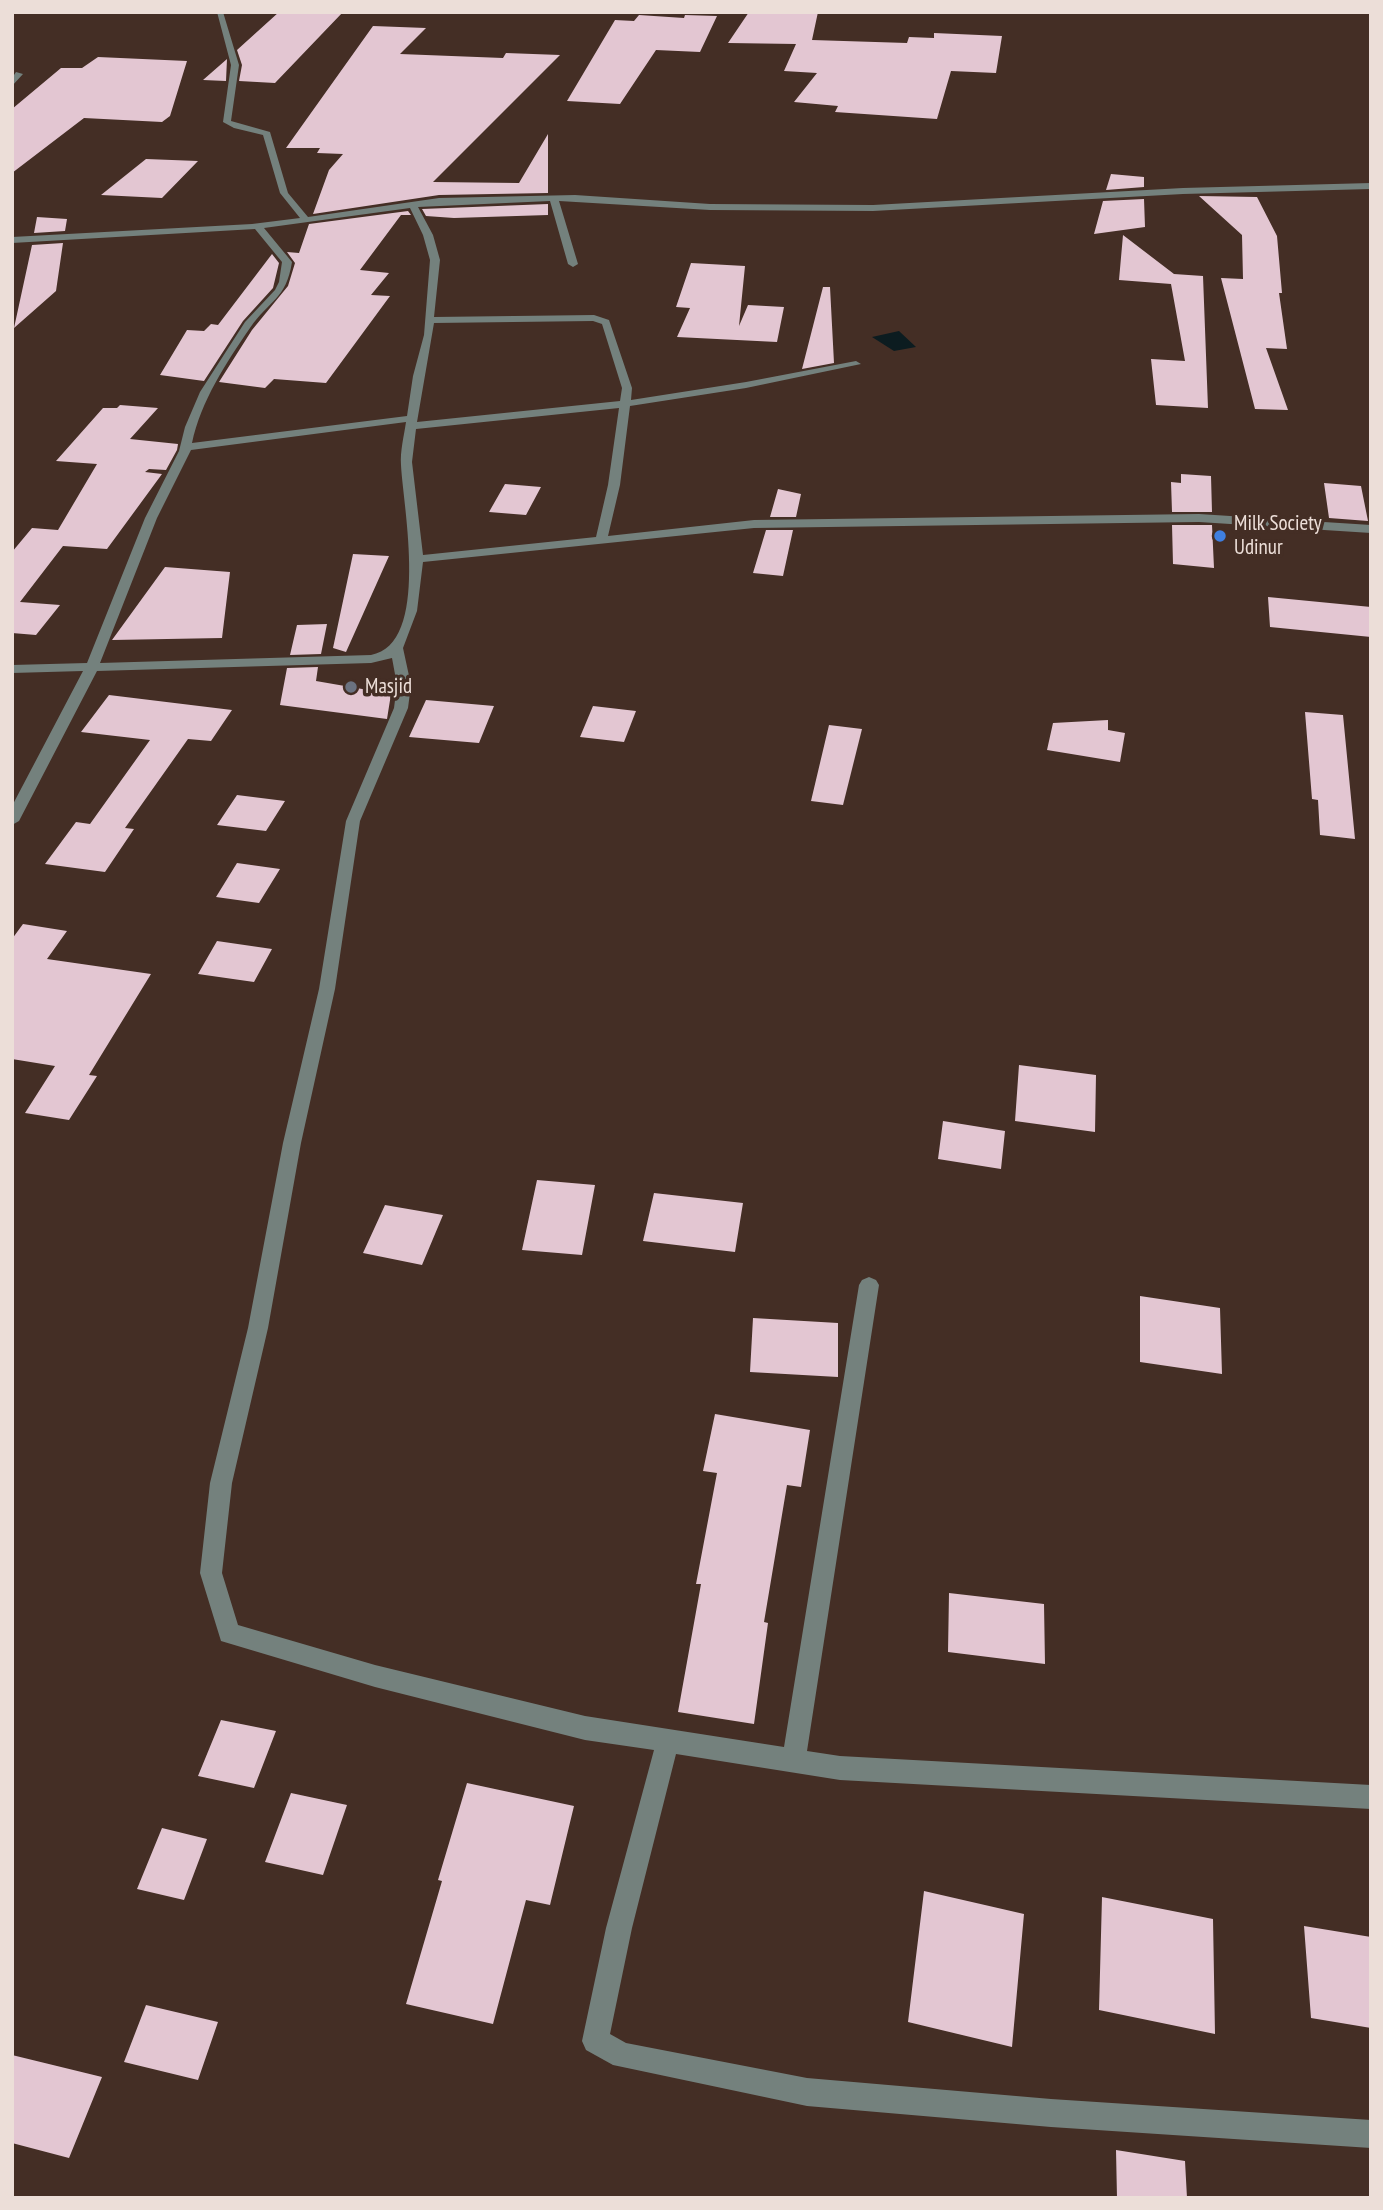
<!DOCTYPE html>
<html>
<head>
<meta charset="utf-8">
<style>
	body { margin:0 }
	#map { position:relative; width:1383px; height:2210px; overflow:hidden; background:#442e25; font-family:"PT Sans Narrow",sans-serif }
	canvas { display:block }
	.frame { position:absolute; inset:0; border:14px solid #ecded8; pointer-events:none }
</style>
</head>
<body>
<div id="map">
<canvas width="1383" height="2210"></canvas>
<div class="frame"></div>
</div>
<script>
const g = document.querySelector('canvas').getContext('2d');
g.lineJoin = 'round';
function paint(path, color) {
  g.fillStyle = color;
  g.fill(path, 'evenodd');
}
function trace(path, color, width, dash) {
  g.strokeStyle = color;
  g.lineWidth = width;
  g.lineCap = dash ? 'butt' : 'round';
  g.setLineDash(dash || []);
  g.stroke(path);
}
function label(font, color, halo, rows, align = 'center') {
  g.font = font + ' "PT Sans Narrow",sans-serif';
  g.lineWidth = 7;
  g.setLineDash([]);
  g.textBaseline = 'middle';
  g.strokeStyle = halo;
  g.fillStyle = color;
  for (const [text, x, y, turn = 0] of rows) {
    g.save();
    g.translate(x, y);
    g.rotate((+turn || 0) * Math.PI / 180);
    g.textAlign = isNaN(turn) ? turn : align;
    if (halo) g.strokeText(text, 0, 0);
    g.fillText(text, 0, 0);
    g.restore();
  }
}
paint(new Path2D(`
	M899,331L916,347L894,351L872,337Z`), '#0c1c20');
paint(new Path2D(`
	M279,12H343L275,83L239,81L242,65L237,50Z
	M749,12H818L812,40L907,43L909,37L934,38V33L1002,36L996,73L951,71L937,119L835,112L838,106L794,102L817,73L784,71L796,44L728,43Z
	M639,15L684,18L685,15L717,16L700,52L656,50L620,104L567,101L615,20L634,21Z
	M373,26L426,28L400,54L503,58L506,53L560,55L433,182L519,183L548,134V193L439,195L313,214L329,170L343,154L317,153L320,148H286Z
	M98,57L187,61L170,116L162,122L84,118L12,173V109L61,68H82Z
	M227,59L226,81L203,80Z
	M146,159L198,161L162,198L101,195Z
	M1111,174L1144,177V187L1106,190Z
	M1199,196L1257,197L1277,236L1282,293H1279L1287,349L1266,348L1288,410L1255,409L1221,278L1243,279L1242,235Z
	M1144,199L1145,227L1094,234L1103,201Z
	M548,204V215L454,218L426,216L422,209Z
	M408,211L411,215H401L360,270L389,273L371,295L390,296L326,383L274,379L265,388L219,382L252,330L288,286L295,263L287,252L299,253L309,224Z
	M37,217L67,219L65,231L34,233Z
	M1123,235L1174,274L1203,276L1208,408L1156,405L1151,359L1185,361L1171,284L1119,280Z
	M63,243L56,291L14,328L32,245Z
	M272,254L279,263L273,288L243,321L204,381L160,375L187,330L204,331L211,324L218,325Z
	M691,263L745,266L739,326L748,305L784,307L777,342L677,337L690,308L676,307Z
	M823,287H830L834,363L802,369Z
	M120,405L158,408L130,439L178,444L177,450L166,470L149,469L145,472L162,474L107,549L63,546L20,602L60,605L36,635L12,633V552L32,528L58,530L97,464L56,461L103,408H117Z
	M1181,474L1211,476L1212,512H1172L1171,482L1181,483Z
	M1324,483L1361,486L1368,521L1329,518Z
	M505,484L541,487L526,515L489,512Z
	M778,489L801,494L796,517H770Z
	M1172,525H1212L1214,568L1173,564Z
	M766,530H793L783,576L753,573Z
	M353,554L389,556L346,652L333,648Z
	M165,567L230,572L222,638L112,640Z
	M1268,597L1371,607V637L1270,627Z
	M327,624L321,654L290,655L297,625Z
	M318,667L316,681L391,694L387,719L280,705L287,668Z
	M109,695L232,710L211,741L188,739L125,828L134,829L105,872L45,864L76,822L90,824L150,740L81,732Z
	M426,700L494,706L479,743L409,737Z
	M593,706L636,711L624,742L580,737Z
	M1305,712L1343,715L1355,839L1320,835L1318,800L1312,799Z
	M1108,720V730L1125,733L1120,762L1047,750L1053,723Z
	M829,725L862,729L843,805L811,801Z
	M237,795L285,801L266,831L217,825Z
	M237,863L280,869L259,903L216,897Z
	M23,924L67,931L47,959L151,974L89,1075L97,1076L69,1120L25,1113L55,1066L12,1059V939Z
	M217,941L272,949L254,982L198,974Z
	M1019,1065L1096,1075L1095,1132L1015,1121Z
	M943,1121L1005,1131L1001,1169L938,1159Z
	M537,1180L595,1185L582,1255L522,1250Z
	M654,1193L743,1203L735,1252L643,1241Z
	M385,1205L443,1215L422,1265L363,1253Z
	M1140,1296L1220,1308L1222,1374L1140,1362Z
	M753,1318L838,1323V1377L750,1372Z
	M715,1414L810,1430L801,1487L787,1485L764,1622L768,1623L754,1724L678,1712L701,1584H696L717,1473L703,1471Z
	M949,1593L1044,1604L1045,1664L948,1652Z
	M221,1720L276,1731L254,1788L198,1776Z
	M467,1783L574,1806L550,1905L526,1900L493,2024L406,2004L442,1881L438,1880Z
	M291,1793L347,1805L323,1875L265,1862Z
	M162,1828L207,1839L184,1900L137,1889Z
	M924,1891L1024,1914L1012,2047L908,2022Z
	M1102,1897L1213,1919L1215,2034L1099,2010Z
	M1304,1926L1371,1937V2028L1311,2018Z
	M146,2005L218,2022L198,2080L124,2062Z
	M12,2055L102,2077L69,2158L12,2143Z
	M1116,2150L1185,2161L1187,2198H1117Z`), '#e3c6d2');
paint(new Path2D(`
	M217,12H223L239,65L231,121L270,132L288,193L308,217L439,198L575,195L710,204L873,205L1183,188L1371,183V189L1183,194L873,211L710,210L559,201L578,264L573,267L568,264L550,201L418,207L433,235L440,260L434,317L594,315L609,320L632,388L631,400L746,382L856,361L861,364L746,388L630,406L620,485L608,536L754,520L1199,514L1371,525V533L1199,522L754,528L423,562L417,611L403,648L411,685L408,708L360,821L335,989L301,1143L268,1328L232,1483L222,1573L238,1625L375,1665L585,1716L784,1747L859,1285L862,1280L869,1277L876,1280L879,1285L807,1751L840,1756L1371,1785V1809L840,1780L676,1754L632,1928L610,2034L626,2043L807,2078L1051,2099L1371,2120V2148L1051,2127L807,2106L613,2065L586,2050L582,2041L606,1928L654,1750L585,1740L375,1687L221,1641L200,1573L210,1483L248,1328L283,1143L319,989L346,821L394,708L397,685L392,658L371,663L97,671L19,821L12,825V806L83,671L12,673V665L87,663L145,518L179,451L185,427L200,392L245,322L275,290L279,282L282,262L255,229L12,243V237L252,224L300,218L280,193L263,135L234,128L223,122L231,65ZM410,208L423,235L430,260L424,335L413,376L407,416L192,443C201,401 226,363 250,328C269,300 286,300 292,262L264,228ZM593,321L602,324L622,388L620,401L417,422L434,323ZM619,408L608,485L596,537L423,555L412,462L416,429ZM406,422C404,436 400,451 401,465C403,507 431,644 371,655L100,663L157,518L191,450Z
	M16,72L23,74L12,86V78Z`), '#74817d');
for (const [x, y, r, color] of [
	[1220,536,7,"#3f7fe0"],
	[351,687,7,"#6b7280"]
]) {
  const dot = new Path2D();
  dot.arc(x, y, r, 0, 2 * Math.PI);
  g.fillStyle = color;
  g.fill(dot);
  trace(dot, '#442e25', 2.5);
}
label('21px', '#ecded8', '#442e25', [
	["Milk Society",1234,524],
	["Udinur",1234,548],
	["Masjid",365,687]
], 'left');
</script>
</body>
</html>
